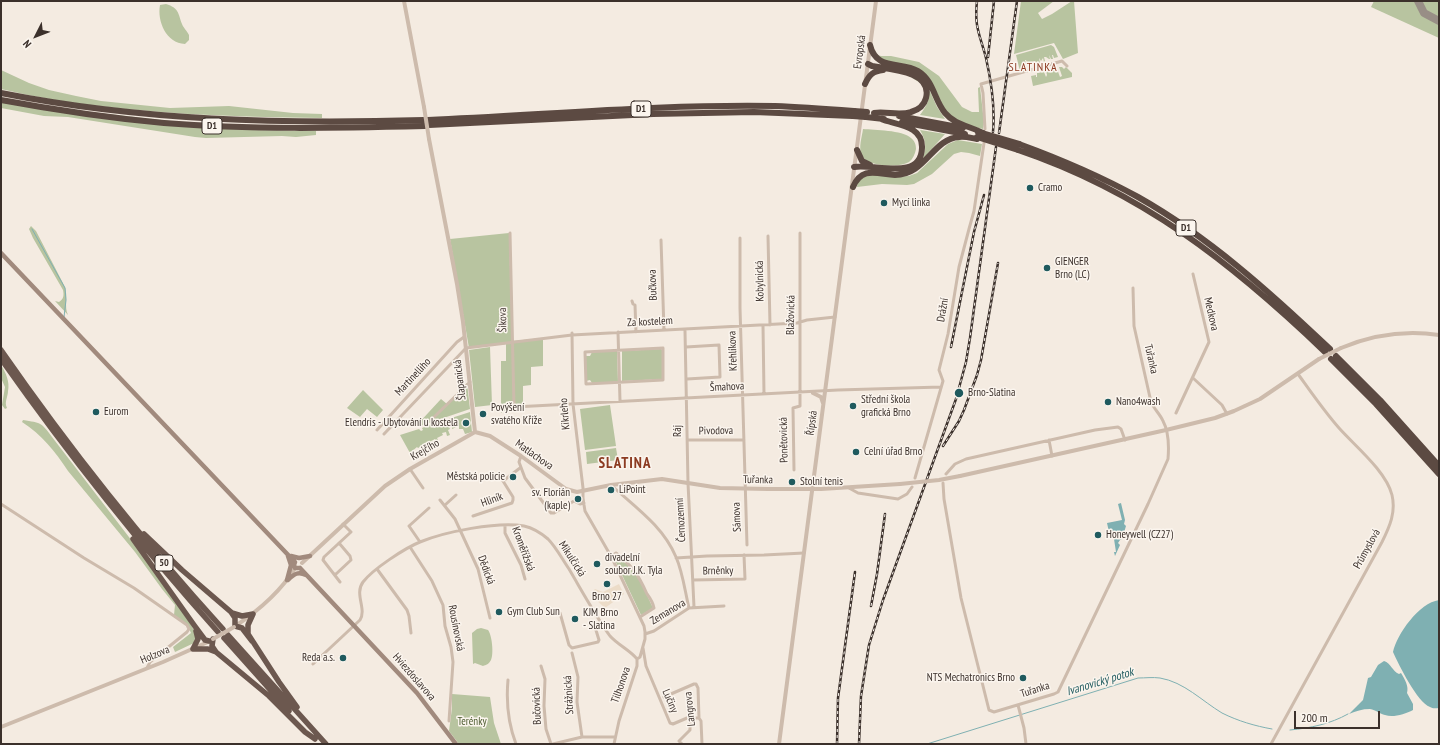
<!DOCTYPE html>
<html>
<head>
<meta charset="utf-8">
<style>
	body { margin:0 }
	#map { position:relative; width:1440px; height:745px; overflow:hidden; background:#f4ebe1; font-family:"PT Sans Narrow",sans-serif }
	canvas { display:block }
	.frame { position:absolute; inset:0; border:2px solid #3b302b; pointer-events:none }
	.north { position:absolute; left:16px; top:16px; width:40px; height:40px; -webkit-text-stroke:3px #fbf5ee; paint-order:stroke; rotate:228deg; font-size:11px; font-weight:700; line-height:16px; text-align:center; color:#3b302b }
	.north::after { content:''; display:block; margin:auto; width:14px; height:18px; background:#3b302b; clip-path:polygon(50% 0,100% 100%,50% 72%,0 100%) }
	.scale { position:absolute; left:1294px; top:711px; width:86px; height:18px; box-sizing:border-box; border:2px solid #3b302b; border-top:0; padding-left:5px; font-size:12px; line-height:14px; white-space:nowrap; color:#3b302b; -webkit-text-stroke:3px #fbf5ee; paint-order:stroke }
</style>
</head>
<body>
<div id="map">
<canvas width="1440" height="745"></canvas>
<div class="frame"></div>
<div class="north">N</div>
<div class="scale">200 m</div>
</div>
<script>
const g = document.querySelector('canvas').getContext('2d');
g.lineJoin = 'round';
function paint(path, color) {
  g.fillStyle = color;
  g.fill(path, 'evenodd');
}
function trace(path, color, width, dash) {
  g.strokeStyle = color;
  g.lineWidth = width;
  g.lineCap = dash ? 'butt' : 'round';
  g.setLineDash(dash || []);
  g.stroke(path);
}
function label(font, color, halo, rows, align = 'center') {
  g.font = font + ' "PT Sans Narrow",sans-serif';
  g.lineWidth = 3;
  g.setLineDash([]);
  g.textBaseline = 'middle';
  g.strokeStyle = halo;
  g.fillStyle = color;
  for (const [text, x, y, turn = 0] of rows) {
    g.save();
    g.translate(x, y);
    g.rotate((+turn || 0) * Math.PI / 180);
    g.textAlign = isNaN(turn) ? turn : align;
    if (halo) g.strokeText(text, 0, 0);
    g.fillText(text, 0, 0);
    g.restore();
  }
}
paint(new Path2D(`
	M1021,1H1054L1038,13L1042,19L1052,14L1072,1H1074L1078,53L1063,59L1054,43L1014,54Z
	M1374,1H1439V38L1371,7Z
	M166,4C179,8 178,13 182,24C183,27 187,31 189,35V40L185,44C166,43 157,21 160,5Z
	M1051,45L1054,47L1058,57L1054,58L1053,55H1052L1053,59H1051L1049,55L1050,59H1049L1046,57H1044L1045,61L1044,62L1043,58L1041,61L1039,58L1040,63H1039L1038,61L1036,63L1035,61L1031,62L1032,65H1030V63L1028,65L1026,60H1025L1026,64L1023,66L1024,70L1020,71L1016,55Z
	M874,49L878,55L881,56H891L919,62L939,76L962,107L972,112H979L978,88L980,87L984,122L983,129L966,125L950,116L943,106L937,93L879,58Z
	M1059,67H1062L1064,69L1066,67L1072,73V77L1033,86L1031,76L1036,75V77H1037V73L1044,72L1046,77L1047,75L1046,71L1048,72L1054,69H1057L1060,77L1062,76Z
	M1,70L29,83L49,90L76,96L101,101L170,108L229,106L293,113L322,114V118C233,117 143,114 55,100C37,97 19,93 1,89Z
	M928,87L937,107L945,119L920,115C927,105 931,99 928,87Z
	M1,102L251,130L316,131V135L296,137L282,136L206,138L195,137L68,117L44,116L1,108Z
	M863,129C875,130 902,130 911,138C915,141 916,145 916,149C915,154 913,159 909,162C899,168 868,167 862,156C858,148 862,137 863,129Z
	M920,130L945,134L922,160C927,149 926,140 920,130Z
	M958,140L982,144L980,156L969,153L961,152L954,154L932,174L914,184L907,185L882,184L857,187L858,180L869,174L897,177L909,176L917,173L948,144Z
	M31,226L36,231L65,287C68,296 64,307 68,315L55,301L59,302C64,299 64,295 63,290L33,238L29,229Z
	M509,233L512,341L543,338V366L531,367V385L523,386V405L513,406L501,413V361H506V344L469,348L450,239Z
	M490,347L492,405L475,407L469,350Z
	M661,349L662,350L663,379L622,381V351Z
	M617,351L618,382L592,383L590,380L586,381V356H590L592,352Z
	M1,365C6,373 10,382 8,391C8,397 4,402 7,408L5,409L2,405L5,387L1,378Z
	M467,383L470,409L417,427L416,426L441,399L447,404Z
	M363,390L383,410L377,417L367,409L360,417L347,408Z
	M610,405L616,446L585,450L580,409Z
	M470,412L472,432L465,434L463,429H459V426L452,429V427H449L450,429L448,430L450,435L447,436L446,432L442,433L443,435L437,438L438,440L436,441L435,439L418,448L417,447L410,453L400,435L419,429L421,431L423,430L422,428L432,424L434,428L438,426L437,423H436Z
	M23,420C41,423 41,422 52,437L132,541L190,623L196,634L194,643L175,652L173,647L191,633L187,624L174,615L175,605L162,589L135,552L68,471C55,451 42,435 22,422Z
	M616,448L618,460L587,464L586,452Z
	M620,556L637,574L653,608L641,615L614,558Z
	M481,628L488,630C492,635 494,654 491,660C489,664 486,665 483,666L475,663L473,664L472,633L477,629Z
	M452,694L490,697L494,723L501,744H459L449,731L452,708Z`), '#b8c4a0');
paint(new Path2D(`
	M619,584L624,594L605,608L593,597L592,592L595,589L603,592Z`), '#ecdcc8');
paint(new Path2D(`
	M1121,503L1125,520L1124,524L1126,526L1122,539L1120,540L1118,543L1120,545L1115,556L1114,552H1116L1114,539V538L1117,537L1116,534L1118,533V531L1109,532L1107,523L1122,520L1118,504Z
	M1439,600V708C1436,708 1433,709 1430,707C1417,702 1399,665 1393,652C1397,634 1419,603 1439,600Z
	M1384,661C1391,663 1392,671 1399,674L1401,673C1405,680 1409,686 1407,693L1413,704V710C1405,714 1393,718 1385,715C1380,714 1376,710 1370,709C1362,709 1356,711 1349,714L1363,700L1368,678L1371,677L1378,665Z`), '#7fb0b2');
trace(new Path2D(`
	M32,229L65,288L66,300L64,317
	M1290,730C1311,728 1330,724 1348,714
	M927,744L1138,678C1145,678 1153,677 1160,678C1184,682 1202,701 1222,713C1238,721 1255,726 1272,729`), '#7fb0b2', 1);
trace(new Path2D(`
	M1418,1L1424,13L1439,21`), '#988e86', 8);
trace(new Path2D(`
	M985,129L983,93L981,84L1062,61L1067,66
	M510,233L514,407L838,390L941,387
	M768,236L770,325
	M740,238V308L747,545
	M661,240L664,330
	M632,301L633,304L635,305L636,332
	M763,325L764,394
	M685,331L688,483L694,607
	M618,332L620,401
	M572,333L573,404L583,488V498L584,505L585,511L612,558L644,626L645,632V639L640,657L637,659V666L619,721L614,744
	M686,347L719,345L720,377L687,379
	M663,348V380L586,384L585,352Z
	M1193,378L1222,405L1227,414
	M1176,413L1209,342L1193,274
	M431,420L470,382
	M377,430L457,342L464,337
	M384,434L466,348L572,335L797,323L807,320L835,317
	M687,440H744
	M1049,440L1052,456
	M521,456L519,462L525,478L551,513H554L574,501L580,504L584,503
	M410,469L423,488
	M794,470L793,408L800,406V233
	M946,474L955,464L966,459L1095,430L1118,427L1121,429L1125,440
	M915,478L943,381L939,370L948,334L959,267L969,229L974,211L984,143
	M943,483L944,499L961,598L989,710L994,712L1054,694L1058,692L1148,504L1168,459C1169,447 1169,432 1163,421C1160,414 1154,409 1151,402L1134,326L1133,288
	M611,485C635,507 663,526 676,557C683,573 685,592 689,608
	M849,488L858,493L898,499L907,494L912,487
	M440,500L455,519L478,569L490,618
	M1,504L84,558L134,588L187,625L189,629L187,632L150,662L147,668
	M445,505L456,495
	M473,516L512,503L513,500V497L503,481L520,468
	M505,526V533L521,565L525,579
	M420,542L409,526L429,508
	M410,547L432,581L443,605L445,626L451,647L453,662L449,721
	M611,557L616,553C633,567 638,574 647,594C650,598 653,603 654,608L640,617
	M676,558L707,556L764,555L804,553
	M377,569L407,610L409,616L411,633
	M334,574H336L351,560L350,556L339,543
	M693,580L745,579L744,555
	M340,582L323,560L324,557L351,532L343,524
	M560,613L569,645L572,648L598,642L599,640L595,627L601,623
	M645,634L654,631L689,608L724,606
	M643,648L646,666L670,723L673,724L687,718H699
	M572,653L578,677L577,702L582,737
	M313,664L360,620C367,609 354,594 363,582C373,569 405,548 420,542C444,532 498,521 524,526C533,528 541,533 548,539C556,547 562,559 569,569C582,591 595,615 610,636C618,645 630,650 637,659
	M541,666L545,679L544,706L546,729L551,744
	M508,680C506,702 508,723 516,744
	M664,697L694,684H696L698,688L699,718L701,721L702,744
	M1018,705L1024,728L1026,744
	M553,744L582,737H615
	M682,744L679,741L690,730V719
	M1271,744L1382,542C1390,526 1396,512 1392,495C1386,471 1355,446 1339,428C1324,411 1311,392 1298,374`), '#cdbbac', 3);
trace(new Path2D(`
	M404,1L424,107
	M429,139L457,284L463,322L475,432
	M1341,348C1372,335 1406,330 1439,335
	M813,393L821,397L823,403
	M475,432L490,436L521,456L566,489L577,492L611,485L662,479L720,488L768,489H821L900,484
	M960,476L1166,430L1215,418L1234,411L1260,399L1319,359
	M302,563L385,486L410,469L475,432
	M234,627C258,611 280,593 295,568
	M1,727L163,662L210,641
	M779,744L876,1`), '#cdbbac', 4);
trace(new Path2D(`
	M1,253L292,559L295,562L294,565L295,568H300
	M291,556L299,558L310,556
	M300,568L417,693L456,744
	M287,580L291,565L288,556
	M288,580C294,574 298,571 306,575`), '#a18a7d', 4.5);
trace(new Path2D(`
	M1,350C69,448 143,541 223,629
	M1,359C68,454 140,545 218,632
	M144,534L182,570L231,612L235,618V626L242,628L252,641
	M133,539L194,625L205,640L209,641
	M232,613L242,616L253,614
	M253,614L248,625V634L279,682L297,707
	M228,635L326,744
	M224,638L289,711
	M213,639L212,646L216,652L269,696L305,732L315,739
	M193,649L198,639L196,631
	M193,649H208L216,652`), '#6c584f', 5.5);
trace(new Path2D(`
	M870,45C876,71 901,61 918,71C934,81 934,100 945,113C955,125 970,126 983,133
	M868,64L872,66C889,69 933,71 926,98C924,106 918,110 911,112C899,116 886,111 874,113
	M865,84C869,75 873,71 883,70
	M1,93C143,121 280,124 424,120
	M1,100C55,110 109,118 164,123C251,130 338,128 425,126
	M899,116L963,128
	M866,117L884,119
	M428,120C544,115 660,104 775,106C802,107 828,109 854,111
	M902,122L965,134
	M429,125L653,114L754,112L853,116
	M1019,144C1060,159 1100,176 1138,197C1209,237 1271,293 1330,349
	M857,150L862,161L870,165
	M1018,150C1142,192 1232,263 1325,352
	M854,167C873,163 921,182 922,148C923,125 896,125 881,119
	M853,187C862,166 877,174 895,175C926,175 932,139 959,137C965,136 971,138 977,139
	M1336,356L1380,400L1439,466
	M1331,359L1376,404L1439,474`), '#5c4a42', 6);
const rail = new Path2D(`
	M977,1C974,27 980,35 986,58C991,80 995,110 993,132
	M988,57L994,1
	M999,133L1017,1
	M951,347L974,232L984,195
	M943,446L959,421L964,410L977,375L981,360L998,263
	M871,606L877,574L885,514
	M837,744L838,698L855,572
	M859,744L861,696L869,645L883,600L956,399L966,362L970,338L996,147`);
trace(rail, '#3b302b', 2.5);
trace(rail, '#fbf5ee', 1, [3]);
trace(new Path2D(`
	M424,107L429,139
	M1319,359L1341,348
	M900,484L939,480L960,476
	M213,639L234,627`), '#cdbbac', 4);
trace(new Path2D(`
	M854,111L867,112
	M853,116L866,117
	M978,132L1019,144
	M977,137L1018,150`), '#5c4a42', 6);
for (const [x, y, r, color] of [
	[1030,188,4,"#1f5a5e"],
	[884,203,4,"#1f5a5e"],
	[1047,268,4,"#1f5a5e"],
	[959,393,5,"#1f5a5e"],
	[1108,402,4,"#1f5a5e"],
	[853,406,4,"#1f5a5e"],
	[96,412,4,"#1f5a5e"],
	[483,414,4,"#1f5a5e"],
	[466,423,4,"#1f5a5e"],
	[856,452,4,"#1f5a5e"],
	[513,477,4,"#1f5a5e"],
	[792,482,4,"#1f5a5e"],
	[611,490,4,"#1f5a5e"],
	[578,499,4,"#1f5a5e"],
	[1098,535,4,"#1f5a5e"],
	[597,564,4,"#1f5a5e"],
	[607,584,4,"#1f5a5e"],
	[499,612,4,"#1f5a5e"],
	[575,619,4,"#1f5a5e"],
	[343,658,4,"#1f5a5e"],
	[1023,678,4,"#1f5a5e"]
]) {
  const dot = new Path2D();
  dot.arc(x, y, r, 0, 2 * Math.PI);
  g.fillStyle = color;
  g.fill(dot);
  trace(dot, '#fbf5ee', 1.5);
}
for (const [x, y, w] of [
	[641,109,20],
	[212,126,20],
	[1186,228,20],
	[164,563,18]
]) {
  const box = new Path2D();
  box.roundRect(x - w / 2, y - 8, w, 16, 3);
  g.fillStyle = '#fbf5ee';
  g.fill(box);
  trace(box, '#3b302b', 1);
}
label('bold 10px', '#3b302b', null, [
	["D1",641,109],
	["D1",212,126],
	["D1",1186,228],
	["50",164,563]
]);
label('11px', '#3b302b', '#fbf5ee', [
	["Evropská",860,52,-82],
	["Kobylnická",760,281,-91],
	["Bučkova",653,285,-92],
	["Drážní",943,310,-80],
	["Medkova",1211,314,77],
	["Blažovická",791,315,-89],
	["Šikova",503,320,-91],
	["Za kostelem",650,322,-3],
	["Křehlíkova",733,351,-92],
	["Tuřanka",1151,359,77],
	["Martinelliho",413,377,-47],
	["Šlapanická",460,380,-97],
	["Šmahova",727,387,-3],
	["Kikrleho",565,414,-95],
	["Řípská",812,423,-82],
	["Ráj",678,431,-90],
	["Pivodova",716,431,-1],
	["Ponětovická",784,440,-91],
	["Krejčího",425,450,-30],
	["Matlachova",534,455,35],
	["Tuřanka",758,480,1],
	["Hliník",492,500,-20],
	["Sámova",737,517,-92],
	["Černozemní",681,520,-93],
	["Kroměřížská",523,549,70],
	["Průmyslová",1367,549,-61],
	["Mikulčická",572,559,57],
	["Dědická",486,570,70],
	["Brněnky",718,571,-1],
	["Zemanova",668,612,-31],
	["Rousínovská",456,628,79],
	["Holzova",155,655,-23],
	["Hviezdoslavova",414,677,49],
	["Tilhonova",621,685,-71],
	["Tuřanka",1035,690,-18],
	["Strážnická",569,695,-93],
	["Lučiny",670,701,67],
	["Bučovická",537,706,-92],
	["Langrova",690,709,-96]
]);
label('11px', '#3b302b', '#fbf5ee', [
	["Cramo",1038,188],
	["Mycí linka",892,203],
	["GIENGER",1055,262],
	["Brno (LC)",1055,275],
	["Brno-Slatina",968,393],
	["Střední škola",861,400],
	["grafická Brno",861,413],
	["Nano4wash",1116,402],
	["Povýšení",491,408],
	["svatého Kříže",491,421],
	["Eurom",104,412],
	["Elendris - Ubytování u kostela",458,423,"right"],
	["Celní úřad Brno",864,452],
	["Městská policie",505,477,"right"],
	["Stolní tenis",800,482],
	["LiPoint",619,490],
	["sv. Florián",570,493,"right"],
	["(kaple)",570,506,"right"],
	["Honeywell (CZ27)",1106,535],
	["divadelní",605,558],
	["soubor J.K. Tyla",605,571],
	["Brno 27",607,597,"center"],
	["Gym Club Sun",507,612],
	["KJM Brno",583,613],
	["- Slatina",583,626],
	["Reda a.s.",335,658,"right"],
	["NTS Mechatronics Brno",1015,678,"right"]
], 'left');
label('11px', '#4a5a2e', '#fbf5ee', [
	["Terénky",472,722]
]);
g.letterSpacing = '1px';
label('12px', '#8c3b22', '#fbf5ee', [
	["SLATINKA",1033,68]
]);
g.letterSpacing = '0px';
label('italic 12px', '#1f5a5e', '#fbf5ee', [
	["Ivanovický potok",1100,682,-17]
]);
g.letterSpacing = '1px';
label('bold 15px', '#8c3b22', '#fbf5ee', [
	["SLATINA",625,464]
]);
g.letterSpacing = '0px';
</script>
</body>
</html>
